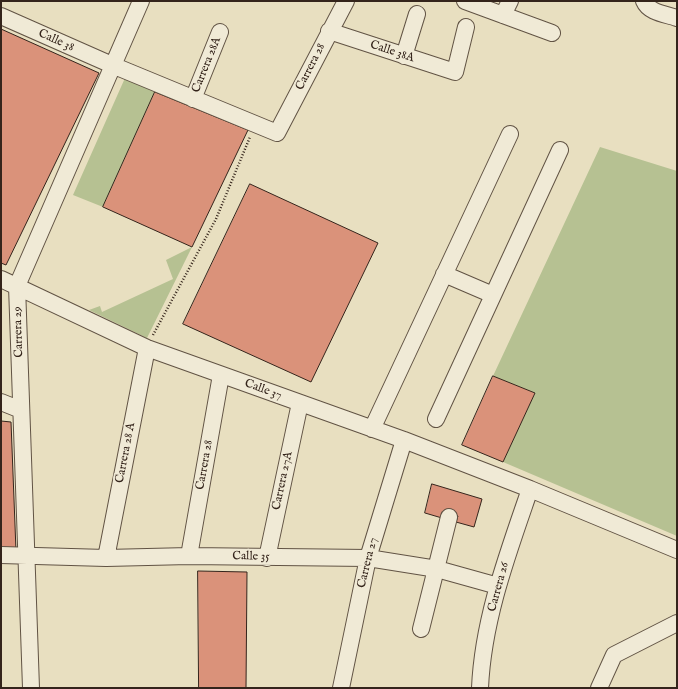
<!DOCTYPE html>
<style>
body{margin:0}
#map{position:relative;width:678px;height:689px;overflow:hidden;background:#e8dfc0;font-family:"IM FELL English",serif}
canvas{display:block}
.frame{position:absolute;inset:0;border:2px solid #34241b;pointer-events:none}
</style>
<div id="map">
<canvas width="678" height="689"></canvas>
<div class="frame"></div>
</div>
<script>
const c = document.querySelector('canvas').getContext('2d');
c.lineJoin = 'round';
function paint(path, color) { c.fillStyle = color; c.fill(path, 'evenodd'); }
function trace(path, color, width, dash) { c.strokeStyle = color; c.lineWidth = width; c.lineCap = dash ? 'butt' : 'round'; c.setLineDash(dash || []); c.stroke(path); }
function label(font, color, halo, rows, align = 'center') {
  c.font = font + ' "IM FELL English",serif'; c.lineWidth = 3.5; c.setLineDash([]); c.textBaseline = 'middle'; c.strokeStyle = halo; c.fillStyle = color; for (const [text, x, y, turn = 0] of rows) {
    c.save(); c.translate(x, y); c.rotate((+turn || 0) * Math.PI / 180); c.textAlign = isNaN(turn) ? turn : align; if (halo) c.strokeText(text, 0, 0); c.fillText(text, 0, 0); c.restore();
  }
}
paint(new Path2D(`
 M125,78l30,14 -52,115 -30,-12z
 M600,147l77,24v365l-174,-74 32,-69 -42,-17z
 M192,247l-45,91 -58,-28 11,-4 2,6 71,-33 -7,-19z`), '#b6c192');
const building = new Path2D(`
 M1,29l98,44 -93,192 -5,-2z
 M155,92l93,38 -56,117 -89,-40z
 M250,184l128,59 -67,139 -128,-58z
 M493,376l42,17 -32,69 -41,-17z
 M1,421l10,1 5,129 -15,-1z
 M432,484l50,15 -8,28 -18,-5 2,-6 -14,-5 -2,7 -17,-5z
 M198,571l49,1 -1,116h-47z`);
paint(building, '#da927a');
trace(building, '#34241b', 1);
const minor = new Path2D(`
 M465,1l87,32
 M644,1c5,12 22,13 33,17
 M503,15l7,-14
 M1,16l111,49 165,68 69,-132
 M329,31l126,41 11,-45
 M404,56l13,-42
 M193,99l27,-67
 M444,274l49,21
 M1,279l146,69 257,92 126,49 147,61
 M1,402l20,8
 M436,419l124,-269
 M372,429l138,-295
 M1,555l105,3 83,-2 179,2 69,11 61,17
 M189,556l32,-181
 M106,558l41,-210
 M267,558l33,-155
 M421,629l28,-112
 M31,688l-14,-402 124,-285
 M341,688l27,-130 36,-118
 M480,688c3,-69 28,-135 50,-199
 M599,688l15,-33 63,-32`);
trace(minor, '#615344', 18);
trace(new Path2D(`
 M153,335l63,-116 34,-82`), '#34241b', 2.5, [1, 2]);
trace(minor, '#f0ead6', 16);
label('12px', '#34241b', '#f0ead6', [
 ["Calle 38",56,41,24],
 ["Calle 38A",392,52,18],
 ["Carrera 28A",207,65,-68],
 ["Carrera 28",311,67,-63],
 ["Carrera 29",19,332,-92],
 ["Calle 37",263,390,20],
 ["Carrera 28 A",126,453,-79],
 ["Carrera 28",205,465,-80],
 ["Carrera 27A",283,481,-78],
 ["Calle 35",251,557,1],
 ["Carrera 27",368,563,-76],
 ["Carrera 26",499,587,-75]
]);
</script>
